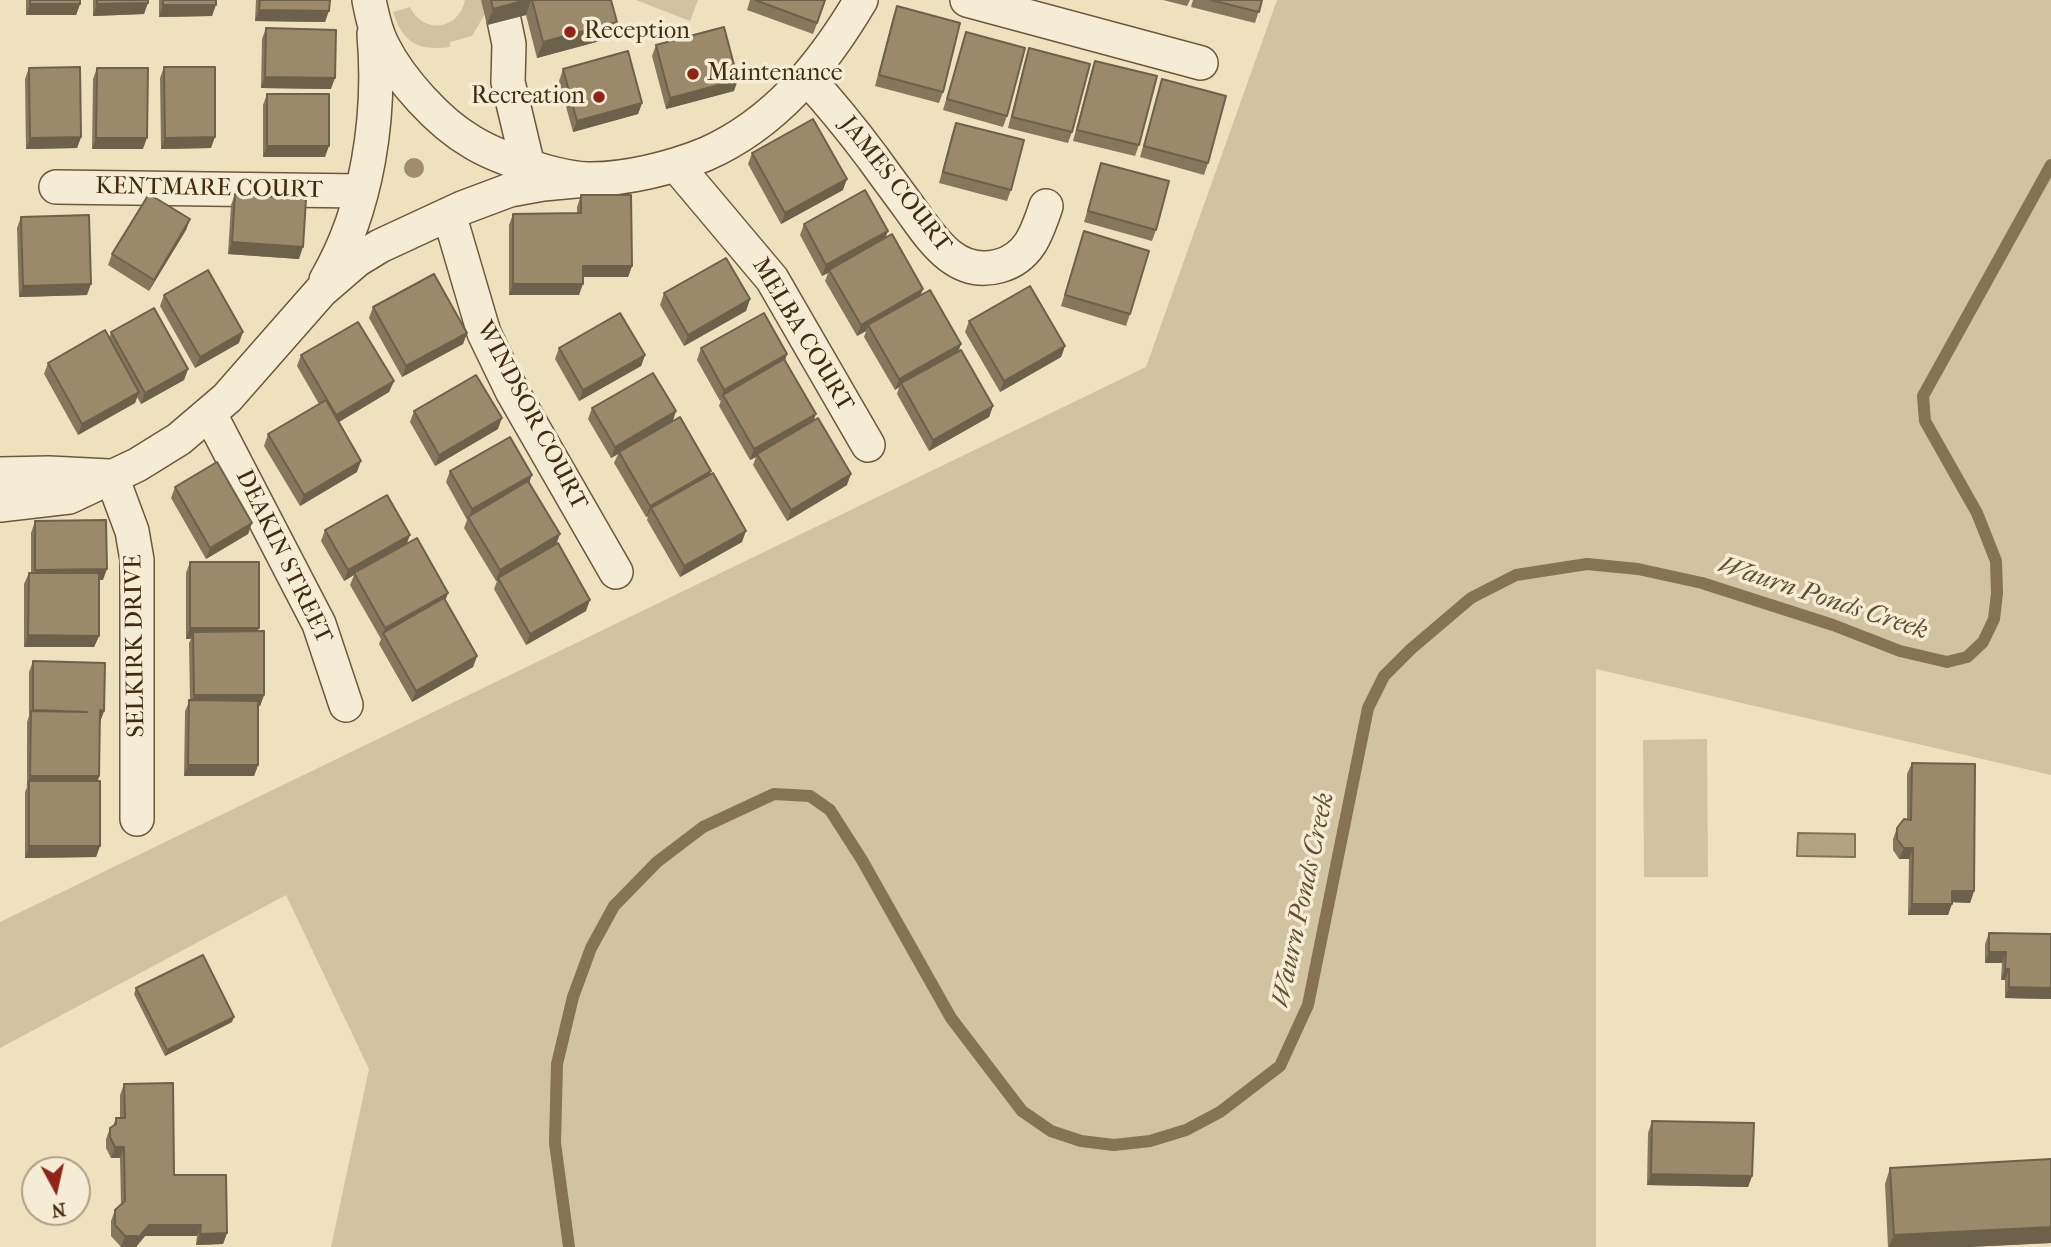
<!DOCTYPE html>
<style>
body{margin:0}
#map{position:relative;width:2051px;height:1247px;overflow:hidden;background:#eee1be;font-family:"IM FELL French Canon",serif}
canvas{display:block}
.north{position:absolute;left:21px;top:1156px;width:70px;height:70px;box-sizing:border-box;background:#f4ecd5;border:2px solid #ad9f85;border-radius:50%;rotate:172deg;font-size:19px;font-weight:700;line-height:28px;text-align:center;color:#422b0e}
.north::after{content:'';display:block;margin:auto;width:24px;height:32px;background:#8f2418;clip-path:polygon(50% 0,100% 100%,50% 72%,0 100%)}
</style>
<div id="map">
<canvas width="2051" height="1247"></canvas>
<div class="north">N</div>
</div>
<script>
const c = document.querySelector('canvas').getContext('2d');
c.lineJoin = 'round';
function paint(path, color) { c.fillStyle = color; c.fill(path, 'evenodd'); }
function trace(path, color, width, dash) { c.strokeStyle = color; c.lineWidth = width; c.lineCap = dash ? 'butt' : 'round'; c.setLineDash(dash || []); c.stroke(path); }
function label(font, color, halo, rows, align = 'center') {
  c.font = font + ' "IM FELL French Canon",serif'; c.lineWidth = 7; c.setLineDash([]); c.textBaseline = 'middle'; c.strokeStyle = halo; c.fillStyle = color; for (const [text, x, y, turn = 0] of rows) {
    c.save(); c.translate(x, y); c.rotate((+turn || 0) * Math.PI / 180); c.textAlign = isNaN(turn) ? turn : align; if (halo) c.strokeText(text, 0, 0); c.fillText(text, 0, 0); c.restore();
  }
}
paint(new Path2D(`
 M465,0h16l4,14 -13,22 -22,6v5c-32,4 -47,-4 -57,-35l17,-5c13,28 49,23 55,-7z
 M636,0h62l-8,21z
 M1277,0h774v775l-455,-106v578h-1265l38,-178 -83,-174 -286,153v-126l1146,-555z
 M1707,739l1,138h-64l-1,-137z`), '#d1c2a0');
const water = new Path2D(`
 M1798,833l57,1v23l-58,-1z`);
paint(water, '#b4a382');
trace(water, '#867354', 2);
trace(new Path2D(`
 M569,1247l-14,-104 2,-79 16,-67 18,-49 23,-42 43,-44 46,-35 71,-33 36,2 20,14 32,50 89,158 71,93 29,20 30,10 33,4 36,-4 36,-11 34,-18 60,-46 28,-61 60,-297 16,-32 27,-27 60,-51 45,-23 71,-11 51,5 64,14 131,42 67,26 47,11 20,-5 16,-15 11,-23 3,-26 -1,-32 -19,-48 -52,-92 -2,-25 128,-231`), '#867354', 12);
const street = new Path2D(`
 M369,0c3,15 6,31 14,46 17,34 56,77 89,96 16,10 35,17 53,23 20,7 41,13 62,14 37,1 85,-11 119,-25 70,-31 117,-90 155,-154
 M967,0l234,63
 M504,20l5,24 -1,38 20,84
 M808,79c23,25 44,51 65,79 12,17 25,34 38,52 21,29 45,68 88,56 30,-8 38,-33 47,-60
 M676,165l96,114 96,166
 M56,187l305,4
 M449,214l35,119 28,58 104,181
 M326,280c42,-72 55,-164 48,-246
 M210,414l109,210 27,81
 M0,474l49,-1 60,3
 M112,477l20,54 5,29v259
 M0,505l69,-8 68,-32 42,-26 48,-41 94,-107 36,-31 23,-14 82,-38 48,-18 33,-6 54,-5`);
trace(street, '#6d583a', 36);
trace(street, '#f4ecd5', 33);
c.fillStyle = '#9f8d6d';
for (const [x, y] of [
 [414,168]
]) { c.beginPath(); c.arc(x, y, 10, 0, 2 * Math.PI); c.fill(); }
paint(new Path2D(`
 M26,0h54v4l-4,11h-50z
 M93,0h55l-4,14 -51,2z
 M159,0h57l-4,16 -53,1z
 M256,0h74l-5,22 -70,-1z
 M481,0h130v38l-74,20 -11,-43 -39,10z
 M750,0h76l-13,34 -66,-24z
 M1163,0h27l-3,6z
 M1193,0h69l-7,23 -64,-16z
 M897,6l46,86 -4,11 -64,-17 18,-69z
 M266,28l65,61 -70,-1 1,-49z
 M966,32l41,84 -4,11 -60,-17z
 M656,45l78,46 -68,18 -14,-53z
 M1029,48l43,84 -4,11 -60,-15 17,-68z
 M1095,61l44,84 -4,11 -62,-15 18,-69z
 M164,67l47,81 -50,1 -1,-71z
 M29,68l52,69 -4,11 -51,1 -1,-70z
 M97,68l46,81h-51l1,-70z
 M563,69l79,34 -4,11 -65,18 -14,-51z
 M1162,79l46,84 -4,12 -64,-18z
 M267,94l58,63h-62v-52z
 M956,123l55,67 -4,11 -68,-18 13,-49z
 M752,153l91,37 -62,34 -33,-60z
 M1101,163l55,67 -4,11 -68,-19z
 M235,194l64,65 -71,-5 3,-49z
 M581,195l51,71 -4,11h-45l-4,18h-70v-70l4,-11 64,-1v-6z
 M21,217l66,78 -68,2 -2,-69z
 M190,219l-4,11 -37,61 -41,-26 4,-11z
 M804,224l81,13 36,58 40,49 -3,8 35,54 -4,11 -60,34 -32,-57 2,-7 -4,3 -31,-53 2,-6 -9,5 -32,-55 3,-8 -6,3 -22,-41z
 M1084,231l46,83 -4,12 -65,-20z
 M664,293l86,6 -4,12 -62,35 -24,-41z
 M164,295l75,48 -44,25 -35,-62z
 M373,307l94,26 -4,11 -61,33 -33,-59z
 M969,321l96,25 -4,11 -61,35 -35,-60z
 M111,332l77,37 -4,11 -43,24 -4,-7 -2,6 -57,32 -34,-61 4,-11 61,-24z
 M559,348l86,7 -4,11 -62,35 -24,-42z
 M701,348l86,6 -2,6 29,60 33,65 -60,36 -34,-56 3,-8 -6,3 -31,-54 2,-6 -1,1 -23,-41z
 M301,355l93,26 -5,11 -50,30 18,50 -57,34 -36,-60 4,-12 51,-30 -22,-38z
 M592,408l84,3 -3,10 38,50 -2,4 33,67 -62,35 -33,-57 1,-4 -2,1 -32,-54 4,-9 -7,4 -23,-39z
 M414,411l84,18 -63,37 -25,-44z
 M450,471l79,12 57,128 -60,34 -32,-56 3,-8h-1l-32,-53 3,-8 -21,-38z
 M175,487l77,36 -4,11 -42,25 -35,-61z
 M35,521l68,59h-4v56l-5,11h-70v-63l5,-11h2v-40z
 M325,530l82,14 41,49 -3,7 32,56 -4,11 -61,35 -33,-58 2,-5 -31,-54 4,-10 -10,6 -23,-40z
 M190,562l67,69 7,64 -4,11h-2v59l-4,11h-70l1,-65 5,-11 -1,-57 2,-4h-5v-66z
 M33,661l71,50 -4,11 -1,54 -1,5 2,65 -4,11 -71,1v-66l2,-5v-65l2,-6v-44z
 M1912,763l62,128 -4,12 -18,-1 -4,13h-40l1,-56h-10l-6,-9v-11l4,-11 10,-9v-45z
 M1989,933l62,1v65l-46,-1v-18h-4l1,-17h-17v-19z
 M136,988l96,34 -67,34 -31,-62z
 M124,1084l50,91 53,58 -4,11 -27,1 1,-9h-52l-9,11h-15l-10,-11v-15l4,-11 6,-5 -1,-47h-9l-5,-10v-9l4,-11 3,-2 3,-8h4v-23z
 M1652,1121l100,55 -4,11 -101,-2 1,-52z
 M2051,1159v84l-83,4h-80l-3,-63 5,-16z`), '#85775b');
paint(new Path2D(`
 M526,0h5l-5,15 -39,10 6,-16z
 M148,3l-4,11 -51,2 4,-12z
 M30,4h50l-4,11h-50z
 M163,5h53l-4,11 -53,1z
 M259,10l70,1 -4,11 -70,-1z
 M617,22l-6,16 -74,20 6,-16z
 M265,77l70,1 -4,11 -70,-1z
 M738,80l-4,11 -68,18 4,-11z
 M642,103l-4,11 -65,18 4,-11z
 M81,137l-4,11 -51,1 4,-11z
 M215,137l-4,11 -50,1 4,-11z
 M96,138h51l-4,11h-51z
 M267,146h62l-4,11h-62z
 M847,179l-4,11 -62,34 4,-11z
 M190,219l-4,11 -37,61 5,-11z
 M888,231l-4,11 -55,28 -1,3 -6,3 4,-11z
 M232,242l71,5 -4,12 -71,-5z
 M583,266h49l-4,11h-49z
 M91,284l-4,11 -68,2 4,-11z
 M513,284h70l-4,11h-70z
 M923,289l-4,11 -51,25 -2,6 -9,5 4,-11z
 M750,299l-4,12 -62,35 4,-11z
 M243,332l-4,11 -44,25 5,-11z
 M467,333l-4,11 -61,33 4,-11z
 M961,344l-4,11 -56,28 -2,4 -4,3 4,-11z
 M1065,346l-4,11 -61,35 4,-11z
 M787,354l-4,12 -60,29 -3,6 4,-11z
 M645,355l-4,11 -62,35 4,-11z
 M188,369l-4,11 -43,24 4,-11z
 M394,381l-5,11 -57,34 4,-11z
 M139,392l-4,11 -57,32 4,-11z
 M993,406l-4,11 -60,34 4,-11z
 M676,411l-4,11 -53,30 -1,2 -7,4 4,-11z
 M816,414l-4,11 -55,29 -1,3 -6,3 4,-11z
 M502,418l-4,11 -63,37 4,-11z
 M361,461l-4,11 -57,34 4,-11z
 M711,471l-4,11 -56,26 -3,8 -2,1 4,-11z
 M851,474l-4,11 -60,36 4,-11z
 M532,475l-4,11 -59,32 3,-9z
 M252,523l-4,11 -42,25 4,-11z
 M746,531l-4,11 -62,35 4,-11z
 M560,534l-4,11 -58,33 -2,3 4,-11z
 M410,535l-4,11 -52,27v2l-10,6 4,-11z
 M107,569l-4,11 -72,1 4,-11z
 M448,593l-4,11 -60,30 1,-6z
 M590,600l-4,11 -60,34 4,-11z
 M190,628h69l-5,11 -61,-7 -2,7h-5z
 M28,635l71,1 -5,11h-70z
 M477,656l-4,11 -61,35 4,-11z
 M194,695h70l-4,11 -70,1z
 M100,710l4,1 -4,11z
 M188,765h70l-4,11h-70z
 M30,776h69l-4,12 -66,-7 -3,6z
 M29,846h71l-4,11 -71,1z
 M1904,848h9l-4,11h-10z
 M1952,891h22l-4,12 -22,-1z
 M1912,904h40l-4,11h-40z
 M1989,952h17l-4,11h-17z
 M2005,969h4l-4,11h-4z
 M2009,987l42,1v11l-46,-1z
 M234,1017l-2,5 -67,34 2,-6z
 M115,1147h9l-4,11h-9z
 M1651,1174l101,2 -4,11 -101,-2z
 M149,1225h52l-4,11h-52l-9,11h-15l4,-11z
 M2051,1227v16l-83,4h-79l5,-12z
 M227,1233l-4,11 -27,1 4,-11z`), '#6c614a');
const building = new Path2D(`
 M30,0h50v4h-50z
 M97,0h51v3l-51,1z
 M163,0h53v5h-53z
 M260,0h70l-1,11 -70,-1z
 M491,0h35l-33,9z
 M532,0h79l6,22 -74,20z
 M755,0h70l-8,23z
 M1211,0h51l-3,12z
 M897,6l63,17 -17,69 -64,-17z
 M724,27l14,53 -68,18 -14,-53z
 M266,28l70,2 -1,48 -70,-1z
 M966,32l59,16 -18,68 -60,-17z
 M1029,48l61,16 -18,68 -60,-15z
 M628,51l14,52 -65,18 -14,-52z
 M1095,61l62,15 -18,69 -62,-15z
 M80,67l1,70 -51,1 -1,-70z
 M164,67h51v70l-50,1z
 M97,68h51l-1,70h-51z
 M1162,79l64,17 -18,67 -64,-17z
 M267,94h62v52h-62z
 M813,119l34,60 -62,34 -33,-60z
 M956,123l68,17 -13,50 -68,-18z
 M1101,163l68,18 -13,49 -68,-19z
 M865,190l23,41 -62,34 -22,-41z
 M149,194l41,25 -36,61 -42,-26z
 M235,194l71,5 -3,48 -71,-5z
 M581,195h50l1,71h-49v18h-70v-70l68,-1z
 M89,215l2,69 -68,2 -2,-69z
 M1084,231l65,20 -19,63 -65,-19z
 M892,234l31,55 -62,36 -32,-55z
 M726,258l24,41 -62,36 -24,-42z
 M208,270l35,62 -43,25 -36,-62z
 M434,274l33,59 -61,33 -33,-59z
 M1030,286l35,60 -61,35 -35,-60z
 M930,290l31,54 -62,35 -31,-54z
 M154,308l34,61 -43,24 -34,-61z
 M620,313l25,42 -62,35 -24,-42z
 M764,313l23,41 -63,36 -23,-42z
 M358,322l36,59 -58,34 -35,-60z
 M105,330l34,62 -57,32 -34,-61z
 M961,350l32,56 -60,34 -32,-57z
 M784,359l32,55 -62,35 -31,-54z
 M653,373l23,38 -61,36 -23,-39z
 M476,375l26,43 -63,37 -25,-44z
 M326,400l35,61 -57,34 -36,-61z
 M680,417l31,54 -61,35 -31,-54z
 M818,418l33,56 -60,36 -34,-56z
 M510,437l22,38 -60,34 -22,-38z
 M217,462l35,61 -42,25 -35,-61z
 M713,473l33,58 -62,35 -33,-58z
 M528,481l32,53 -60,36 -32,-53z
 M387,495l23,40 -62,35 -23,-40z
 M106,520l1,49 -72,1v-49z
 M417,538l31,55 -63,35 -31,-55z
 M558,543l32,57 -60,34 -32,-56z
 M190,562h69v66h-69z
 M29,573h70v63l-71,-1z
 M444,598l33,58 -61,35 -33,-58z
 M264,631v64h-70l-1,-63z
 M33,661l72,2 -1,48 -4,-1 -1,66h-69l1,-65 56,1 -54,-2z
 M189,700l69,1v64h-70z
 M1912,763l63,1 -1,127h-22v13h-40l1,-56h-9l-7,-9v-11l7,-9 7,1z
 M29,781h71v65h-71z
 M1989,933l62,1v54l-42,-1v-18h-4l1,-17h-17z
 M203,955l31,62 -67,33 -31,-62z
 M173,1083l1,92h52l1,58 -27,1 1,-9h-52l-9,11h-15l-10,-11v-15l10,-9 -1,-54h-9l-5,-10v-9l6,-4v-6h9l-1,-34z
 M1652,1121l102,2 -2,53 -101,-2z
 M2051,1159v68l-157,8 -4,-67z`);
paint(building, '#9b8a6a');
trace(building, '#6c614a', 2);
for (const [x, y, r, color] of [
 [570,32,7,"#8f2418"],
 [693,74,7,"#8f2418"],
 [599,97,7,"#8f2418"]
]) { const dot = new Path2D(); dot.arc(x, y, r, 0, 2 * Math.PI); c.fillStyle = color; c.fill(dot); trace(dot, '#f4ecd5', 2.5); }
label('24px', '#422b0e', '#f4ecd5', [
 ["Reception",584,32],
 ["Maintenance",707,74],
 ["Recreation",585,97,"right"]
], 'left');
label('24px', '#422b0e', '#f4ecd5', [
 ["JAMES COURT",895,185,52],
 ["KENTMARE COURT",209,189,1],
 ["MELBA COURT",802,335,59],
 ["WINDSOR COURT",531,416,62],
 ["DEAKIN STREET",283,557,64],
 ["SELKIRK DRIVE",136,646,-91]
]);
label('italic 26px', '#644f31', '#f4ecd5', [
 ["Waurn Ponds Creek",1823,599,18],
 ["Waurn Ponds Creek",1304,900,-78]
]);
</script>
